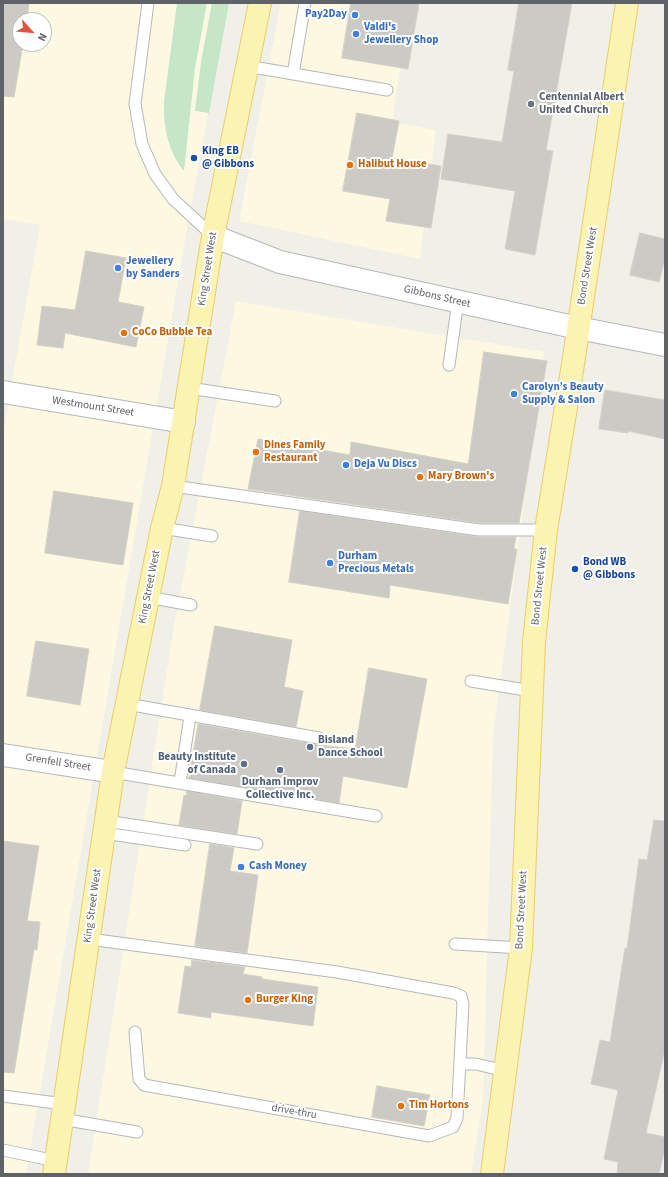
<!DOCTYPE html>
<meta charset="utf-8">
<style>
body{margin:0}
#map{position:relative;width:668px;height:1177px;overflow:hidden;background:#f0efe8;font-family:"Source Sans 3",sans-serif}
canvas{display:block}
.frame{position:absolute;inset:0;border:4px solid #5f6267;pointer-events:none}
.north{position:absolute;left:12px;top:12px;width:40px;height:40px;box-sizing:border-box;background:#fff;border:1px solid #bfc0c2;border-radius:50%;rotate:117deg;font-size:11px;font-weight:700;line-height:16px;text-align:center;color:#5f6267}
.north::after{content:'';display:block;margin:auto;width:14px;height:18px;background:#e1533d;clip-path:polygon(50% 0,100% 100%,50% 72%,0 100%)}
</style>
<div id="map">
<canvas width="668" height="1177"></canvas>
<div class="frame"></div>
<div class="north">N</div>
</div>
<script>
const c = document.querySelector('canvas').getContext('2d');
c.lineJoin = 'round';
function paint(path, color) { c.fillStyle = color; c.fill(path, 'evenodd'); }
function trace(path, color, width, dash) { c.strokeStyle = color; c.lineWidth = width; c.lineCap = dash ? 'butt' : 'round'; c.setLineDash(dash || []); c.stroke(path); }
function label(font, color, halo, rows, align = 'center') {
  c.font = font + ' "Source Sans 3",sans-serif'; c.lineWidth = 4; c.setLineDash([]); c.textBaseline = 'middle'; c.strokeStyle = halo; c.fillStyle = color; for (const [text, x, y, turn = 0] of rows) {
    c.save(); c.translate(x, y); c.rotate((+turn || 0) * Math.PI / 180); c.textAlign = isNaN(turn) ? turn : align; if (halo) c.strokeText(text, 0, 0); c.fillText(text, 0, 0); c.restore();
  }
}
paint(new Path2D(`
 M3,3h225l-44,243 -158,928h-23v-741l37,-208 -37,-6zM20,20h24v24h-24z
 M281,3h129l-18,119 44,8 -16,129 -181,-38z
 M236,301l308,51 -51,384 -10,364 -12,74h-383l85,-542z`), '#fcf8e1');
paint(new Path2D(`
 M177,3h30l-12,65 -11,103c-16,-20 -21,-45 -20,-69z
 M212,3h17l-20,110 -14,-2 6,-49z`), '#c6e6c8');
const building = new Path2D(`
 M3,3h26l-2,17h-7v24h3l-9,53 -11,-1z
 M351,3h68l-11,66 -66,-11z
 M519,3h53l-26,147 7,1 -18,104 -30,-6 10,-58 -74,-12 7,-45 54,8 12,-71 -6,-1z
 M357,113l42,8 -7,37 49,8 -10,62 -45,-7 4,-22 -47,-8z
 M640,233l25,6v19l-6,24 -29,-7z
 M86,251l40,7 -8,44 26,5 -8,40 -71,-14 -2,15 -26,-3 5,-39 33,4z
 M484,352l63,9 -28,162h-39l-232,-34 10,-50 92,16 1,-13 117,22z
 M605,390l60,10v39l-37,-8v2l-29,-4z
 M54,491l79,12 -10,62 -78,-12z
 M300,511l178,26h38l-2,12h3l-9,55 -118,-19 -1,13 -100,-16z
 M215,626l77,14 -8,47 19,4 -7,36 -96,-17z
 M36,641l53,8 -9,56 -53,-9z
 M369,668l58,11 -20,109 -64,-12 -4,27 -150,-25 9,-54 120,21 37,4z
 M187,791l55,10 -5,33 -58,-9 5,-30 2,1z
 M654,820l11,1v228l-19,84 19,4v10l-6,27h-42l1,-12 -14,-3 14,-69 -27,-6 9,-44 10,2 15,-94 2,1 12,-90 8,1z
 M3,841l36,5 -12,75 13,1 -3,28 -3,-1 -20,124 -11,-1z
 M210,844l24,4 -4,23 28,4 -11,78 -52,-7z
 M192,960l53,7 -2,7 19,3v2l56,8 -5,39 -102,-14v6l-33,-5 7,-47 6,1z
 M377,1086l53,9 -6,31 -52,-9z`);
paint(building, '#cccac4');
trace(building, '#d5d1c6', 1);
const lane = new Path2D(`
 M148,3l-13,101 7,40 13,30 18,25 40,37
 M247,66l140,24
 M293,74l12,-71
 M449,365l9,-64
 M189,388l86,13
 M173,486l306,44h67
 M162,528l50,8
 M148,597l43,8
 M471,681l61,10
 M127,704l192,34
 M113,772l263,44
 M180,782l10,-66
 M106,821l151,23
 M104,833l81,12
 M89,939l248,33 116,21 8,3 2,8 -6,114 -4,9 -24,9 -285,-51 -5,-6 -4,-47
 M455,944l66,4
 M460,1064h16l29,7
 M3,1096l61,8
 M62,1119l75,13
 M3,1150l53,11`);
const street = new Path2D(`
 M213,236l67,26 298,66 87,17
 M3,392l181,30
 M3,755l110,17`);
const primary = new Path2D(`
 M54,1174l59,-402 49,-244 11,-42 40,-250 47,-233
 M492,1174l29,-226 13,-306 12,-112 27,-166 54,-361`);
trace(lane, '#b5b7bb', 13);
trace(street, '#b5b7bb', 24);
trace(primary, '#ebcd67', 24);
trace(lane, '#fff', 11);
trace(street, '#fff', 22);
trace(primary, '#fbf3b2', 22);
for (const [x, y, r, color] of [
 [355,15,4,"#3f7fe0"],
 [356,34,4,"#3f7fe0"],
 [531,104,4,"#6b7280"],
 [194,158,4,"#1a4fb4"],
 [350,165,4,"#e8710a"],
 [118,268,4,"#3f7fe0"],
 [124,333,4,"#e8710a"],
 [514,394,4,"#3f7fe0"],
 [256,452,4,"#e8710a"],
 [346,465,4,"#3f7fe0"],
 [420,477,4,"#e8710a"],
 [330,563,4,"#3f7fe0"],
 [575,569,4,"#1a4fb4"],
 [310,747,4,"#5c6f8a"],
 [244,764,4,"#5c6f8a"],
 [280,770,4,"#5c6f8a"],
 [241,867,4,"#3f7fe0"],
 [248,1000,4,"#e8710a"],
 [401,1106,4,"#e8710a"]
]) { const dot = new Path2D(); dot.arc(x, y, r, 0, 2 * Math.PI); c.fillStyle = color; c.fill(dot); trace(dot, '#fff', 1.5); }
label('bold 11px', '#366cbe', '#fff', [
 ["Pay2Day",347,15,"right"],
 ["Valdi's",364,28],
 ["Jewellery Shop",364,41],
 ["Jewellery",126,262],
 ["by Sanders",126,275],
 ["Carolyn’s Beauty",522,388],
 ["Supply & Salon",522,401],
 ["Deja Vu Discs",354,465],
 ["Durham",338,557],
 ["Precious Metals",338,570],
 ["Cash Money",249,867]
], 'left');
label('bold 11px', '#5b616d', '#fff', [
 ["Centennial Albert",539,98],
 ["United Church",539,111]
], 'left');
label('bold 11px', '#164399', '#fff', [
 ["King EB",202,152],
 ["@ Gibbons",202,165],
 ["Bond WB",583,563],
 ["@ Gibbons",583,576]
], 'left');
label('bold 11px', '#c56008', '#fff', [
 ["Halibut House",358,165],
 ["CoCo Bubble Tea",132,333],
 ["Dines Family",264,446],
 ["Restaurant",264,459],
 ["Mary Brown's",428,477],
 ["Burger King",256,1000],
 ["Tim Hortons",409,1106]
], 'left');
label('11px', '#5f6267', '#fff', [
 ["Bond Street West",588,266,-81],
 ["King Street West",208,269,-81],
 ["Gibbons Street",437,297,13],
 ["Westmount Street",93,407,9],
 ["Bond Street West",540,586,-84],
 ["King Street West",150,587,-79],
 ["Grenfell Street",58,763,9],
 ["King Street West",93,906,-82],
 ["Bond Street West",522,910,-87],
 ["drive-thru",294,1112,10]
]);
label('bold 11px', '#4e5e75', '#fff', [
 ["Bisland",318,741],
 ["Dance School",318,754],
 ["Beauty Institute",236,758,"right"],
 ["of Canada",236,771,"right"],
 ["Durham Improv",280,783,"center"],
 ["Collective Inc.",280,796,"center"]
], 'left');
</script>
